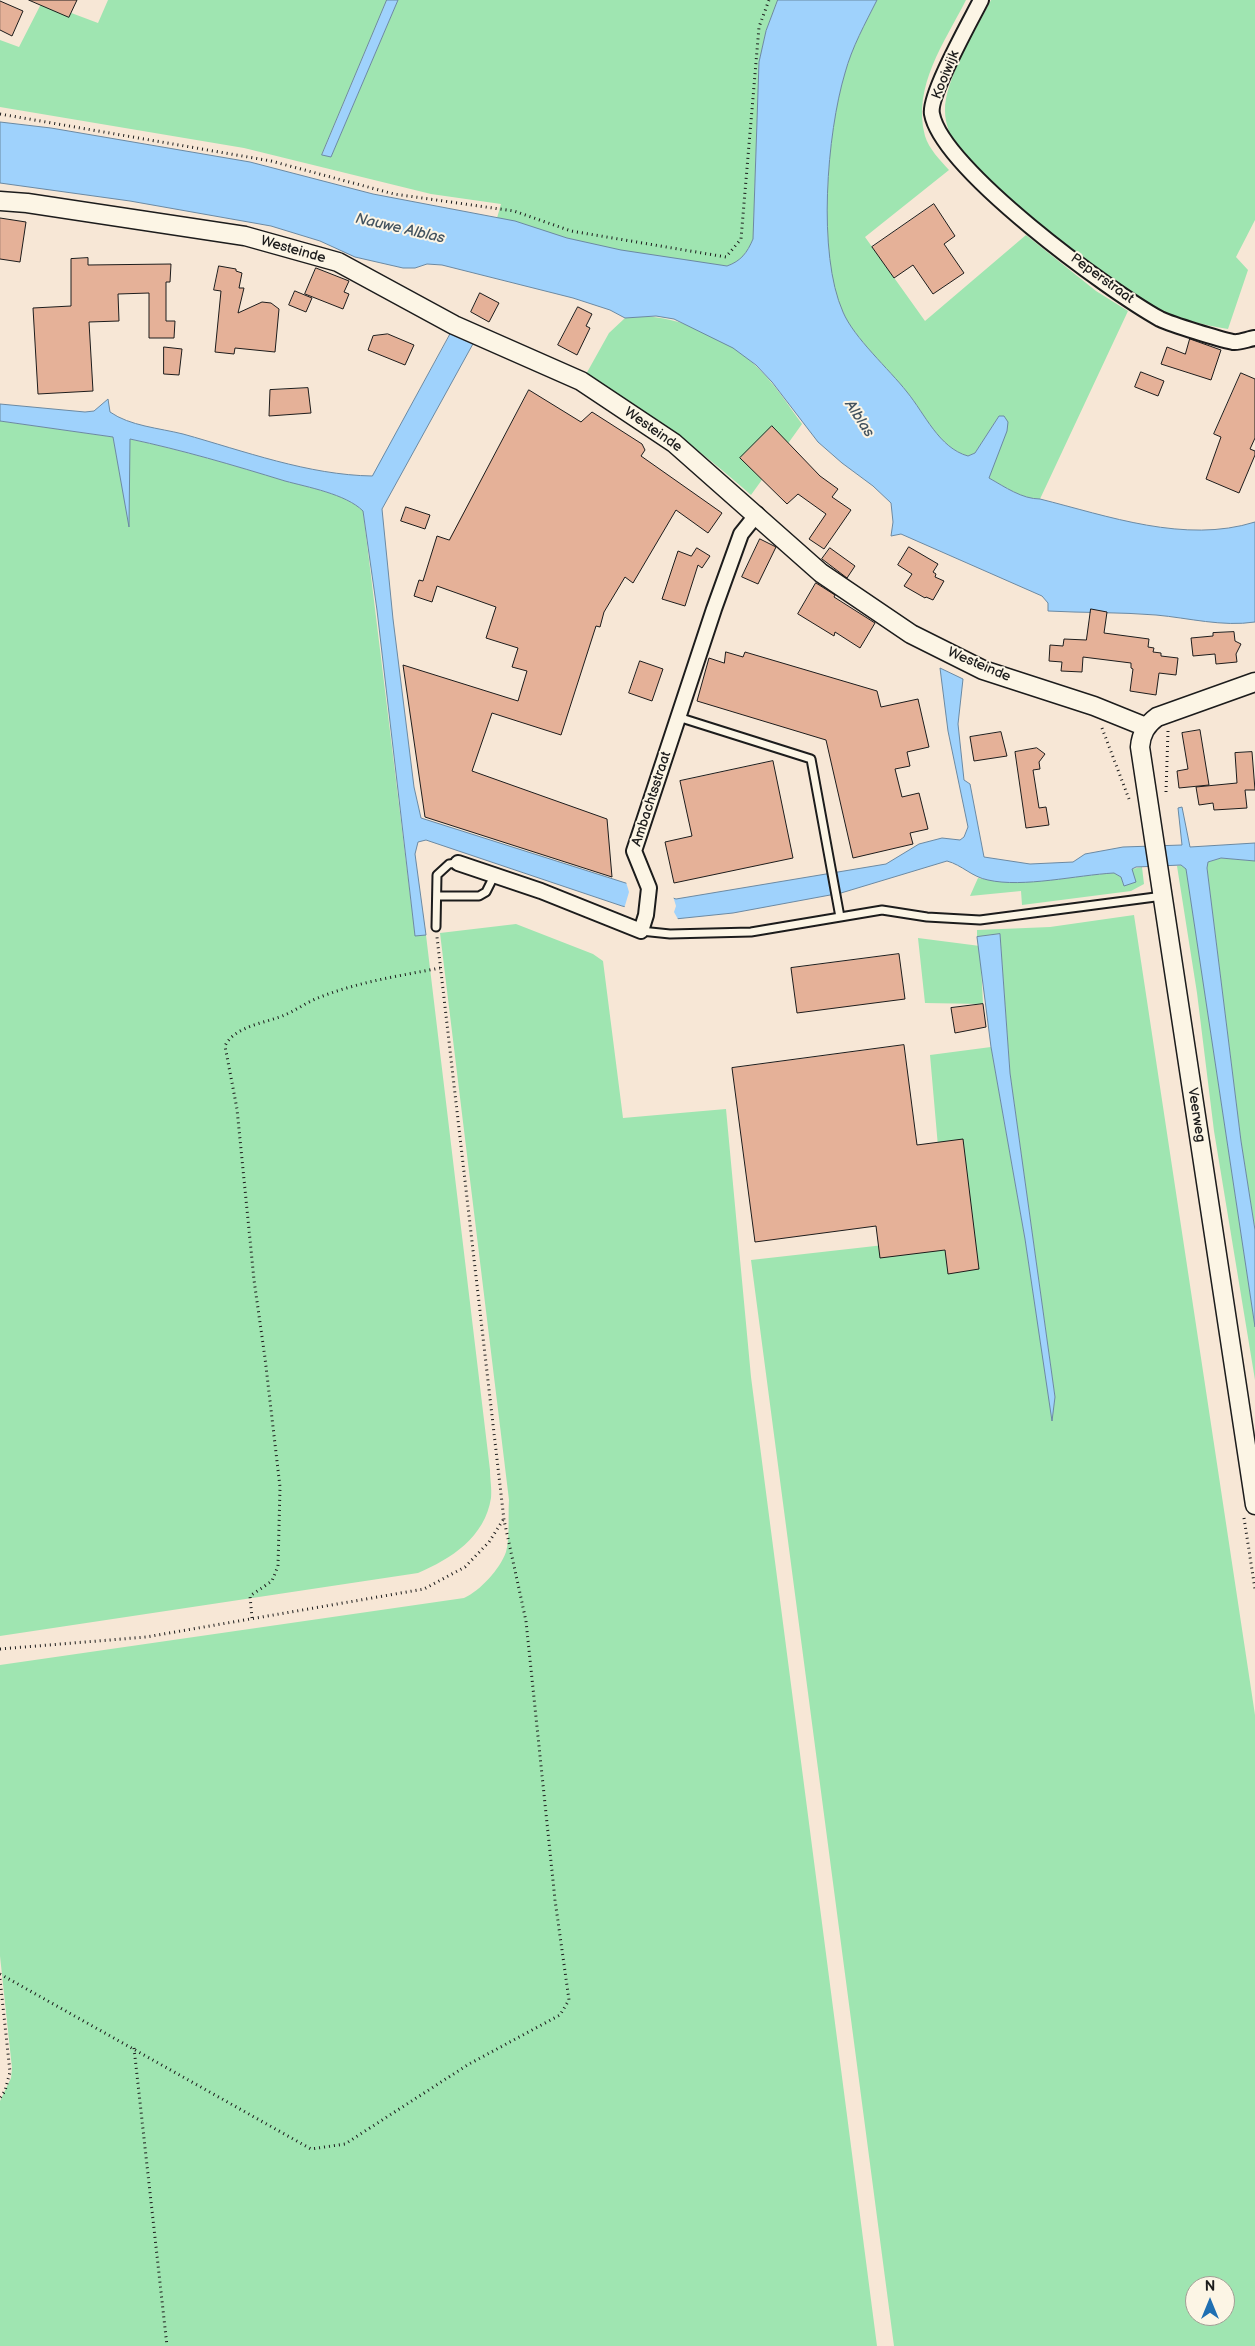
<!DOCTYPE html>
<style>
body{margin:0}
#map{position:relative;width:1255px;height:2346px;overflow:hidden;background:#f7e7d6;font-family:"Balsamiq Sans",sans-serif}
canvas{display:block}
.north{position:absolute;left:1185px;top:2276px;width:50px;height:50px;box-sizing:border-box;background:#fcf5e5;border:1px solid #a29e95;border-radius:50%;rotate:0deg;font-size:14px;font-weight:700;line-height:20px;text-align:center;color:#1c1c1c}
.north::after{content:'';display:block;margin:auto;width:18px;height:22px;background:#1f6fb2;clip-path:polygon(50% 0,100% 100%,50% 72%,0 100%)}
</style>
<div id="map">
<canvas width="1255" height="2346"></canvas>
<div class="north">N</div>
</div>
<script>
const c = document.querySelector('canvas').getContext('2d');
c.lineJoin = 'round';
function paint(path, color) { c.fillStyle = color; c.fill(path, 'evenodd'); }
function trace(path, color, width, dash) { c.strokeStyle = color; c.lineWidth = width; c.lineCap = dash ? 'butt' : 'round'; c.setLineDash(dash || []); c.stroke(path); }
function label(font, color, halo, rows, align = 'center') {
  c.font = font + ' "Balsamiq Sans",sans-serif'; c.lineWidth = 4; c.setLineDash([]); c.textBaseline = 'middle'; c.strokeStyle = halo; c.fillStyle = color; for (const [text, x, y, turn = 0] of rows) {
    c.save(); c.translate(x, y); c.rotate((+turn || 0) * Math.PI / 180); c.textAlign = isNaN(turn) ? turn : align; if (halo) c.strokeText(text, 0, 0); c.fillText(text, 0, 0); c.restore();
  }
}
paint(new Path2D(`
 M108,0h279l-65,154 9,3 67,-157h380l-12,31 -7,31 -6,177c-6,14 -12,22 -26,27 -53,-6 -108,-14 -160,-28 -23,-6 -46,-16 -70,-20l4,-14 -70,-10 -187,-46 -244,-41v-67l19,7 23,-45 56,21z
 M877,0h89c-21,42 -54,86 -41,136 4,13 15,24 24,34l-84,67 60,84 101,-86 70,56 32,20 -88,188c-18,0 -35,-12 -51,-21l10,-62 -24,37 -7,3c-29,-8 -43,-42 -61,-64 -18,-23 -53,-54 -64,-80 -26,-57 -16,-179 2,-239 7,-26 20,-49 32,-73z
 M991,0h264v220l-19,37 12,13 -20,59c-24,-4 -47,-9 -69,-19 -46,-20 -96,-66 -134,-99 -23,-19 -48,-38 -66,-62 -8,-10 -14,-25 -14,-38 -1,-31 32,-83 46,-111z
 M640,316c41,1 88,21 117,51 18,17 31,38 45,57l-51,71c-51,-45 -105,-87 -166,-119l24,-43 16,-15z
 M0,421l113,16 16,86v-84c53,11 104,26 156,42 22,6 61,13 78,30l52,424h11l64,535c0,9 2,19 1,28 -6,39 -40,61 -73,75l-418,63z
 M1221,858l34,3v369l-14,-89 -34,-273 1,-6z
 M1181,865l5,3 69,459v53l-41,-249 -17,-138 -20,-127z
 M1142,867l2,17 -13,7 -109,14 -1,-14 -51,5 8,-18c44,10 92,-2 136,-5l7,4 3,9 8,-17z
 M1134,915l121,800v631h-361l-143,-1086 195,-22 -16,-183 61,-8 34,192 27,179 3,-21 -45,-324 -10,-139 -23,3v-7l73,-3zM1195,2286h30v30h-30z
 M516,924l77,30 10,7 20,157 103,-9 25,268 126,969h-877v-245l11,-23 1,-10 -12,-112v-291l464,-67c16,-7 36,-29 42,-46 4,-12 2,-38 3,-52l-69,-567z
 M918,938l62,8 3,58 -58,-1z`), '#9fe5b1');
const water = new Path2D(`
 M387,0h11l-67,157 -9,-2z
 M778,0h99c-12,24 -25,47 -32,73 -18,60 -28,181 -2,239 11,26 46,57 64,80 18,22 32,56 61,64l7,-3 24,-37h5l4,6 -1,9 -18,47c16,9 33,21 51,21 68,17 145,45 215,23v100c-33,5 -66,-4 -99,-7 -36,-3 -72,-2 -108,-4v-8l-6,-7 -141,-62 -10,2 2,-14 -2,-19 -18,-17 -31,-23 -24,-21 -46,-60 -16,-17 -23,-17 -59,-29 -18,-3 -31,2 -15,-8 -37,-12 -131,-33 -15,-1 -12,4h-12l-48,-11 -35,-16 -49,-15 -141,-25 -130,-18v-61l51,6 199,34 123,32 142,27 52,17 54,12 106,16c14,-5 20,-13 26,-27l6,-177 7,-31z
 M452,331l22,11 -92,167 11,110 21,168 7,31 255,81 210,-35 33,-20 23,-6 18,2 4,-3 4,-10 -20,-96 -8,-63 23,11 -5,45 6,56 6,4 14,73 46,7 43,-2 12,-8 38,-7 59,-2 -4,-37 4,-1 8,40 65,-4v18l-34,-3 -13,4 -1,6 34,273 14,89v97l-69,-458 -5,-4 -45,2 -4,2 4,13 -12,4 -3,-9 -7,-4c-37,2 -91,15 -126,7 -16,-3 -26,-15 -41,-19l-106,32 -108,20 -58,6 -53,-13 -196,-66 -8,2 -3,12 11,81 -11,1 -38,-326 -14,-99c-17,-17 -56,-24 -78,-30 -52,-16 -103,-31 -155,-42l-1,88 -16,-90 -113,-16v-17l85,8 9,-1 14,-12 2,13c20,14 49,16 73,22 61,17 125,41 189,42z
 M1000,934l10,139 45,324 -3,24 -27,-182 -34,-192 -14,-110z`);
paint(water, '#9fd2fc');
trace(water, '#6b89a2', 1);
paint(new Path2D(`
 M626,882l47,14 3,10 -2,6 5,9 -55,-12 5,-17z`), '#f7e7d6');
const building = new Path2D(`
 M29,0h48l-8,17z
 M0,1l23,10 -11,25 -12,-6z
 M934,204l21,32 -11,8 20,29 -31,21 -20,-29 -19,13 -22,-31z
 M0,218l26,4 -6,40 -20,-3z
 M88,258v7l83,-1 -1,18h-4v39h9l-1,17h-25v-45l-31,1 1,27 -30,1 4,69 -55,3 -5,-86 38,-2v-47z
 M219,266l17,3v2l6,2 -3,15h5l-6,25 24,-11 9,1 8,6 -4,43 -40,-4 -1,6 -19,-2 6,-61 -7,-1z
 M316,268l33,13 -5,11 5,2 -6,15 -38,-15z
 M295,291l17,7 -6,14 -17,-7z
 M480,293l19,10 -10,19 -18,-10z
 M578,307l14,7 -6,12 4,2 -13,27 -19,-10z
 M388,334l26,11 -9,20 -37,-15 5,-14z
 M1190,339l31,11 -10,30 -50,-16 6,-17 18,7z
 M164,347l18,2 -3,26 -15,-1z
 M1141,372l23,9 -6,15 -23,-9z
 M1241,373l14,6v59l-5,11 5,2v4l-16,38 -33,-14 15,-42 -7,-3z
 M308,388l3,25 -42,3 1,-26z
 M529,390l52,32 11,-10 50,32 3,6 -4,6 81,57 -14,20 -32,-23 -43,73 -8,-6 -21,35 -4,15 -4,-1 -35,109 -69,-22 -20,58 135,48 5,58 -187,-60 -22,-152 115,36 9,-30 -15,-4 6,-19 -32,-10 10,-31 -59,-21 -5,16 -18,-6 5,-16 4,1 14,-45 12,4z
 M772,426l48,50 18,13 -6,8 19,13 -27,39 -15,-10 17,-25 -28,-20 -11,10 -47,-46z
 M406,507l24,8 -5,14 -24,-8z
 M760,539l16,8 -18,37 -16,-7z
 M909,547l29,17 -5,8 3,2 -1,3 9,4 -11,19 -7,-3 -1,1 -21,-12 8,-12 -14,-9z
 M697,548l13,8 -8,12 -4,-3 -13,41 -23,-7 16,-48 13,5z
 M830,548l25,18 -8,12 -25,-19z
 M816,583l19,12 -1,2 41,26 -15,25 -25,-16 -1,4 -36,-22z
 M1091,609l16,3 -3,21 45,6 -1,8 6,1 -1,4 8,1v3l17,2 -2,17 -17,-2 -3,22 -26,-4 3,-22 -2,-1v-5l-48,-6 -1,15 -21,-1 1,-9 -13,-1 1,-16 13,1 1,-7 22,1z
 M1234,632l1,9 6,3 -5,10 1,8 -21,2 -1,-10 -22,2 -2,-18 22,-2v-3z
 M726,652l17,5 2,-5 132,39 4,16 37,-8 11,48 -22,5 3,14 -15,3 7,28 17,-4 9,36 -18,4 3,11 -60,14 -27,-118 -129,-39 12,-43 15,5z
 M640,661l23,8 -11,32 -23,-8z
 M1200,730l9,55 -30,3 -2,-17 11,-2 -6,-36z
 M1001,732l6,24 -33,5 -4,-24z
 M1037,748l8,6 -6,8 1,7 -7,1 6,38 7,-1 3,18 -23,3 -11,-76z
 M1252,752l3,38h-10l2,18 -33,2 -1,-7 -14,2 -3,-18 41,-4 -2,-30z
 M773,761l20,97 -119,25 -9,-41 27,-6 -12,-55z
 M899,954l6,45 -108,14 -6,-45z
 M983,1004l3,23 -31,6 -4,-25z
 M904,1045l13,100 46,-6 16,130 -31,5 -3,-24 -65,8 -4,-32 -121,16 -23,-174z`);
paint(building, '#e5b198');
trace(building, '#1c1c1c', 1);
const service = new Path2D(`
 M678,717l133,42 29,158
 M437,896h42l7,-4 8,-16
 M436,927l1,-52 12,-11 9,-1
 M641,931l29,3 81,-2 131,-22 45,7 53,3 183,-24`);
const minor = new Path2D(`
 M981,0c-10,20 -53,96 -49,114 10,55 177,177 228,205 13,6 59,20 73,23 6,1 15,-3 22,-4
 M458,863l83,28 100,40 5,-16 3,-27 -15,-37 80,-242 27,-75 16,-20`);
const tertiary = new Path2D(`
 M0,201l27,2 218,33 93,26 116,63 127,56 93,62 147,130 90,61 72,36 111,36 52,21
 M1255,682l-98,35c-11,8 -16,17 -17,30l115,758`);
trace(service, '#1c1c1c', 11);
trace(minor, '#1c1c1c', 18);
trace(tertiary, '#1c1c1c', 21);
trace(new Path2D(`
 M0,114l271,47 123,33 120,17 57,20 155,26 15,-18 18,-212 10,-27
 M1102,728l27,71
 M1166,792l2,-61
 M1244,1518l11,71
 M252,1618l-2,-22 22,-15 6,-15 2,-79 -15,-129 -11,-78 -17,-171 -12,-63c10,-21 43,-23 62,-32 11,-5 20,-12 31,-16 39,-16 81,-22 122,-30
 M0,1649l146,-12 278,-48 41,-22 24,-25 14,-22
 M0,1974l311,175 34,-5 124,-80 91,-49 9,-15 -14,-100 -29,-279 -22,-101 -67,-583
 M0,1979l10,93 -5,19 -5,7
 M134,2048l33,298`), '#1c1c1c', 3, [1, 4]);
trace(service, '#fcf5e5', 7);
trace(minor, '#fcf5e5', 14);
trace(tertiary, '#fcf5e5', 18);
label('14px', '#1c1c1c', '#fcf5e5', [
 ["Kooiwijk",946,75,-68],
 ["Westeinde",293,250,16],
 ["Peperstraat",1102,279,36],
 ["Westeinde",653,430,35],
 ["Westeinde",979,665,23],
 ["Ambachtsstraat",652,799,-72],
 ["Veerweg",1196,1115,81]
]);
label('italic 15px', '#43535f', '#fcf5e5', [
 ["Nauwe Alblas",400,229,13],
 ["Alblas",859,419,57]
]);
</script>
